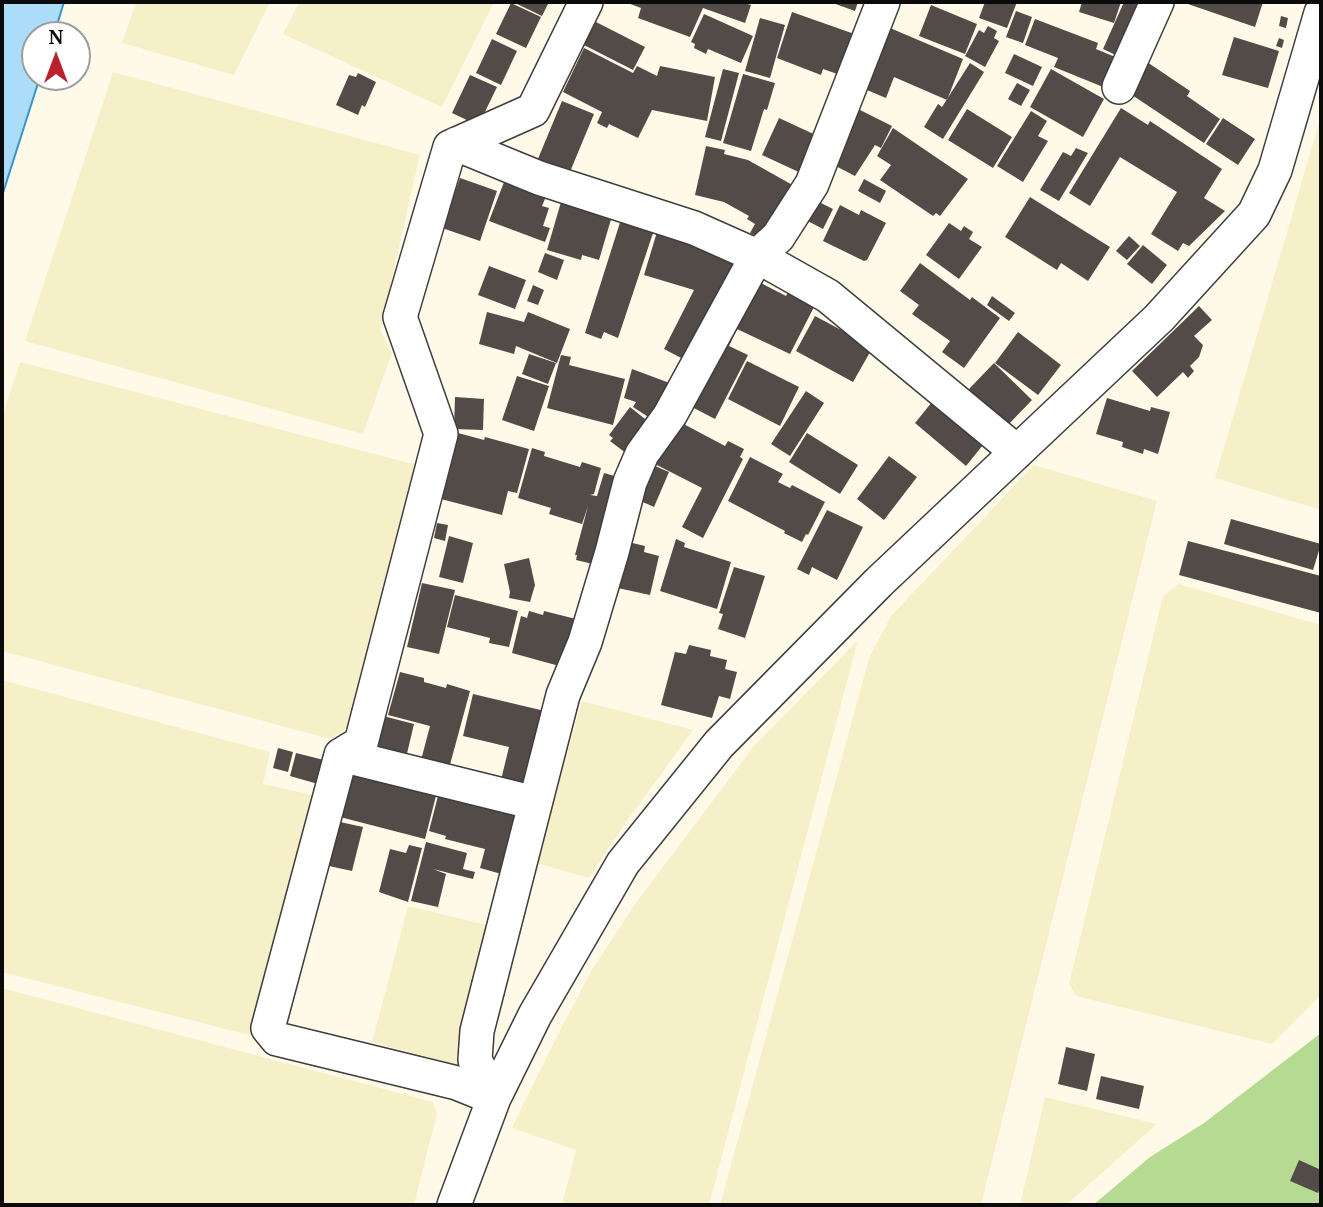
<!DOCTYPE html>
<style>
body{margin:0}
#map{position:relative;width:1323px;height:1207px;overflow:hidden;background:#fffae8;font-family:"Noto Serif",serif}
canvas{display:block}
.frame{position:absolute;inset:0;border:4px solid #0b0b0b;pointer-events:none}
.north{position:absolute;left:21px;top:21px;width:70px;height:70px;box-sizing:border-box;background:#fff;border:2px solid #9d9d9d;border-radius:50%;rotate:0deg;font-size:19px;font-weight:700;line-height:28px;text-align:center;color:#0b0b0b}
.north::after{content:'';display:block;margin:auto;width:24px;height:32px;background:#bd202c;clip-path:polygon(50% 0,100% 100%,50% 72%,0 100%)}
</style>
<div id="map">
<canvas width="1323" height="1207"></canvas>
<div class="frame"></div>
<div class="north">N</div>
</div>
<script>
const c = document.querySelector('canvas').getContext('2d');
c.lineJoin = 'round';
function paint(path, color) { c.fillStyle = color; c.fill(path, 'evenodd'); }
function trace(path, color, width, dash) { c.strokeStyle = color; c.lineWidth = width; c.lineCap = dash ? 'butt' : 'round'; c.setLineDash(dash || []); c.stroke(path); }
paint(new Path2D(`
 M136,2h134l-36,73 -112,-32z
 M299,2h195l-52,105 -159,-73z
 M113,72l307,83 -40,175 12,23 -29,81 -338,-93z
 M1321,116v394l-106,-32z
 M20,362l397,103 -68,261 -19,13 -328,-88v-234z
 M1034,465l123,36 -176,704h-261l149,-547 22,-42z
 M1178,584l143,41v370l-49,49 -196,-48 -7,-12 94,-388z
 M858,640l-149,565h-147l14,-55 -64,-22 36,-74 43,-83 47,-71 116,-154z
 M2,680l268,72 -7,32 59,13 -69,239 -251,-64z
 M582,701l111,29 -66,91 -38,57 -53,-15z
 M408,906l79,19 -29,140 -86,-23z
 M2,988l431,114 4,12 -23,91h-412z
 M1045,1097l112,27 -91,81h-46z`), '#f5f0c8');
paint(new Path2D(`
 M1321,1033v172h-228l57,-48 54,-34z`), '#b4db91');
const water = new Path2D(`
 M2,2h62l-10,33h-19v42h5l-38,119z`);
paint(water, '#acddf8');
trace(water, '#3196d0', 2);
paint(new Path2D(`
 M513,2h36l-7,14z
 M625,2h116l10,3 -6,18 -42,-15 -13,29 -52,-19 3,-10z
 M830,2h28l-3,9z
 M985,2h32l-10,26 -28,-10z
 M1082,2h39l-7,21 -35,-11z
 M1124,2h8l12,5 -22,51 -19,-9z
 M1182,2h81l-8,25z
 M511,3l30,14 -15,31 -30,-14z
 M931,5l46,19 -12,30 -46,-18z
 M1016,11l16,6 -9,26 -17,-6z
 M792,12l68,24 -14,41 -23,-8 -2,6 -44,-17z
 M704,14l49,22 -12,27 -33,-14 -2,5 -12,-6 1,-4 -4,-2z
 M1281,16l7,2 -2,10 -7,-2z
 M760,18l25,7 -15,53 -25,-7z
 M1035,19l63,24 -2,6 24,10 -12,30 -54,-22 4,-9 -33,-13z
 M596,22l49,25 -12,23 -49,-25z
 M988,26l9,5 -3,7 5,3 -14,26 -20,-11 14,-26 5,3z
 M890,28l73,31 -16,41 -53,-23 -8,21 -24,-10z
 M1234,37l45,14 -11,37 -46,-13z
 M1279,38l5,2 -2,8 -6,-2z
 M492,39l25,12 -16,34 -25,-12z
 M584,48l49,25 4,-7 20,10 3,-10 55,11 -8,44 -55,-11 -14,28 -29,-14 -2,4 -10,-5 5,-11 -39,-20z
 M1014,54l28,13 -9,19 -28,-13z
 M1147,62l43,29 -3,5 33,23 -16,24 -78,-52z
 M970,63l14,9 -41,67 -19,-12 14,-23 4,3z
 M723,69l16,4 -18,68 -16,-4z
 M1051,69l53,30 -21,38 -53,-30z
 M358,73l18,9 -11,25 -3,-2 -4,10 -22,-10 13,-30 7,2z
 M743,74l32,9 -8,27 -3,-1 -13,42 -28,-8z
 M470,75l27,12 -15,31 -5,-2 -4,7 -21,-10z
 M1017,83l13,7 -9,16 -13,-7z
 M562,101l32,13 -27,65 -32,-13z
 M1121,108l27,17 2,-4 72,48 -18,29 21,13 -36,35 -6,-3 -5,8 -27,-17 26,-42 -57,-35 -30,49 -21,-13z
 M858,109l34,17 -11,22 -6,-3 -20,31 -27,-14z
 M967,109l45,28 -19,31 -45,-28z
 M1031,111l16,10 -9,15 10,5 -25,41 -26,-16z
 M779,118l41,19 -17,37 -41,-19z
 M1223,118l32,21 -17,26 -32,-21z
 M893,128l75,51 -28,37 -4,-3 -3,3 -53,-36 11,-15 -14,-9z
 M706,146l19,4 -1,4 24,6 48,27 -34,52 -12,-6 5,-9 -8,-5 2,-3 -25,-14 -29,-7z
 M1076,148l12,5 -29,48 -19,-11 23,-38 8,4z
 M506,177l41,17 -5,12 7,2 -6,18 7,2 -5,14 -56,-21z
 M460,178l37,13 -17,50 -38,-13z
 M864,179l22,12 -6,12 -22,-12z
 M1030,197l80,50 -22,34 -27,-18 -4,7 -52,-33z
 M815,200l18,9 -10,20 -19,-10z
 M561,202l51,14 -13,44 -17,-5 -1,5 -34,-10z
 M840,205l19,10 2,-5 25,13 -19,37 -3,1 -41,-20z
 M623,213l33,11 -38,114 -14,-6 -3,7 -16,-6z
 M949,223l12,8 3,-5 9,6 -4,7 13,8 -23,32 -33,-24z
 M657,232l84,24 -56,104 -21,-11 30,-59 -50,-15z
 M1129,236l11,10 -13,14 -11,-9z
 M1143,245l24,20 -15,19 -25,-20z
 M545,253l19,7 -7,20 -19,-8z
 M920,263l50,37 2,-3 28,21 -36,50 -22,-16 8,-11 -38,-27 7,-9 -19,-14z
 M489,266l37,14 -11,29 -37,-14z
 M757,281l29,15 2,-4 27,13 -25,49 -53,-25 -8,17 19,9 -33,64 -27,-14z
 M533,285l11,5 -6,15 -11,-4z
 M992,296l23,17 -6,8 -22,-16z
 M1199,306l13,14 -18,16 9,9 -4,12 -9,9 4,5 -6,7 -5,-6 -26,25 -25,-26z
 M487,312l37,10 4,-10 42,17 -13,34 -41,-17 -2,8 -35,-10z
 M815,316l58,31 -20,35 -57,-31z
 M1018,332l43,33 -23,30 -43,-32z
 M529,354l27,9 -8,21 -26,-10z
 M561,355l10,2 -2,8 56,14 -12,46 -66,-17z
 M747,361l52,26 -19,39 -52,-27z
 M994,363l38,37 -25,26 -38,-37z
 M632,369l43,16 -22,35 -20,-13 3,-5 -12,-4z
 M517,376l32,10 -15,45 -32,-11z
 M806,391l18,12 -34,53 -19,-12z
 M455,397l29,2 -1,31 -29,-1z
 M936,397l51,43 -21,26 -51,-43z
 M1107,398l43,13 1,-4 19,5 -12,42 -14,-5 -1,5 -21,-7 1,-5 -27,-8z
 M630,407l20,16 -23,31 -17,-13 3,-3 -4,-3z
 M678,421l47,25 3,-5 16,8 -4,8 3,2 -40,79 -21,-11 20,-39 -51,-26z
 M458,433l26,7 1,-3 44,12 -12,44 -9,-2 -6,24 -61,-16z
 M807,433l51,32 -18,29 -51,-32z
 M532,448l13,4 -1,4 36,11 2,-5 19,6 -7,26 -4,1 7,1 7,-23 17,5 -24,87 -21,-5 1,-5h-2l13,-49 -6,18 -33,-10 2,-6 -33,-10z
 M889,456l28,21 -33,43 -27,-21z
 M750,457l33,17 -5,8 12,6 2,-3 33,17 -17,33 -2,-1 -4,8 -18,-9 1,-2 -57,-30z
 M648,463l21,9 -15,35 -20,-9z
 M827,510l36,17 -26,53 -25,-13 -3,8 -12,-6z
 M1231,519l90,25 -8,26 -89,-26z
 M437,523l11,2 -3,16 -11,-3z
 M449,536l24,7 -10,40 -24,-6z
 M676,539l9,4 -1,4 47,15 -14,47 -57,-18z
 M1188,541l133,35v37l-142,-38z
 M628,542l17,4 -1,6 15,4 -9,39 -37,-8z
 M529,558l6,27 -5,17 -21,-4 1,-6 -6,-28z
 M734,567l31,9 -20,62 -27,-9 5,-15 -4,-1z
 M422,583l33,7 -16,64 -32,-7z
 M455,595l63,16 -9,36 -20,-4 1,-5 -43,-11z
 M529,611l14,4 1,-4 32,8 -13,48 -51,-14 9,-37 6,2z
 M689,645l22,5 -1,6 17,4 -2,9 12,3 -7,27 -11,-3 -7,22 -51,-13 14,-53 11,2z
 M400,672l24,6v4l22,6 1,-4 23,7 -22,81 -28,-8 10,-38 -42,-11z
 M473,694l76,18 -20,79 -29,-7 9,-37 -46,-11z
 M383,716l31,8 -9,38 -32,-8z
 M278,748l15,4 -5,20 -15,-4z
 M296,753l28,7 -6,24 -28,-8z
 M352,771l85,21 -12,47 -85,-22z
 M439,792l82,21 -16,62 -25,-7 5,-19 -40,-10 1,-3 -17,-5z
 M340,822l23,5 -11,44 -23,-5z
 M426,842l41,11 -4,16 12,3 -2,7 -40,-10 13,5 -8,33 -27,-6z
 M409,845l13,3 -14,54 -29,-10 11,-43 16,4z
 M1066,1047l29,7 -8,37 -29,-7z
 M1101,1076l43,10 -5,23 -43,-10z
 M1299,1160l22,10v15l-3,8 -28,-12z`), '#534b47');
const minor = new Path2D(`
 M1119,87l38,-85
 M456,144l83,34 155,50 63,28 71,40 189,156
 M341,755l194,48
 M494,1098l-37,-15 -180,-44 -9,-11 73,-273 20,-12 80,-309 -41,-117 50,-170 83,-37 53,-108
 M494,1098l-19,-38 2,-29 86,-336 22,-53 27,-90 18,-70 12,-28 28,-39 87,-159 21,-19 34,-53 71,-182
 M454,1205l40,-107 41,-83 88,-152 96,-119 160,-162 280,-264 95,-104 21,-44 46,-157`);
trace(minor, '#3e3e3e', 36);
trace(minor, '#fff', 33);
</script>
